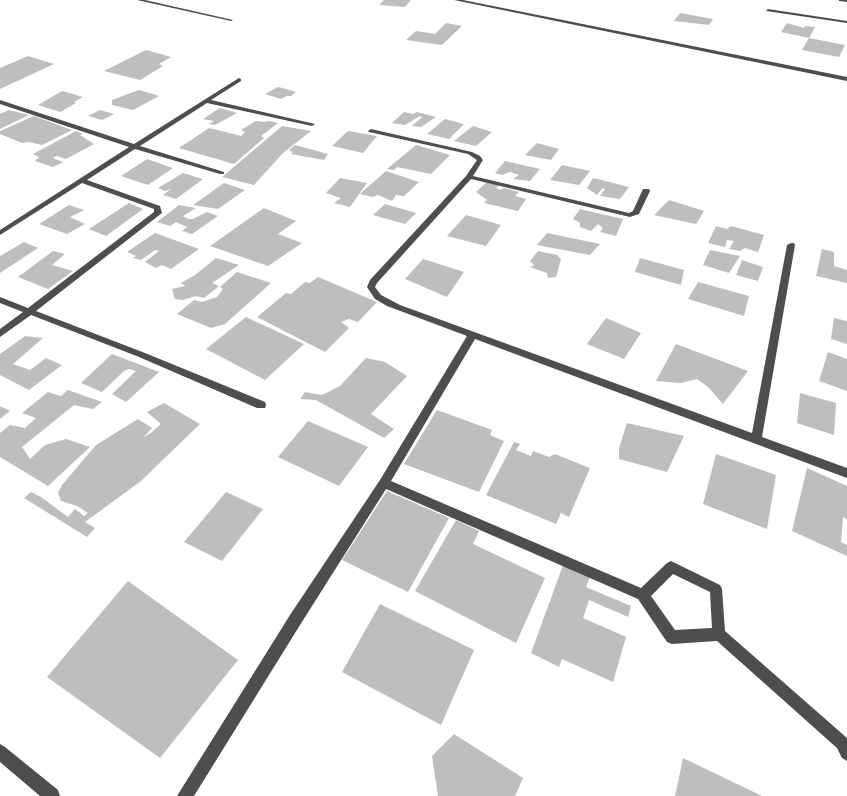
<!DOCTYPE html>
<style>
body{margin:0}
canvas{display:block;background:#fff}
</style>
<canvas width="847" height="796"></canvas>
<script>
const c = document.querySelector('canvas').getContext('2d');
c.lineJoin = 'round';
function paint(path, color) { c.fillStyle = color; c.fill(path, 'evenodd'); }
paint(new Path2D(`
 M384,0h27l-6,7 -26,-2z
 M680,13l33,6 -4,6 -35,-4z
 M446,23l16,3 -20,19 -36,-5 10,-9 19,3z
 M787,23l17,5 1,-2 10,1 -6,11 -28,-6z
 M809,38l36,7 -6,12 -37,-7z
 M146,50l25,7 -12,7 4,2 -23,14 -36,-9z
 M28,56l26,8 -54,25v-21z
 M278,87l9,2 9,3 -5,4h-4l-6,3 -16,-5z
 M139,90l20,6 -26,14 -21,-5v-5z
 M62,91l21,6 -9,5 2,1 -16,9 -22,-7z
 M220,108l17,5 -22,12 -6,-1 5,-3 -11,-2z
 M9,110l20,5 -29,14v-15z
 M100,110l14,4 -12,6 -14,-4z
 M404,112l9,2 4,-2 19,5 -15,10 -9,-1 10,-9 -2,-1 -15,9 -13,-2z
 M34,116l38,14 -30,15 -14,-3 -6,1 -22,-9v-3z
 M445,119l19,5 -15,15 -22,-5z
 M256,121l9,1 4,-1 9,2 -17,13 3,2 -30,26 -55,-16 30,-20 32,8 4,-4 -4,-2z
 M282,126l29,5 -28,22 -29,32 -32,-8z
 M473,126l19,6 -16,14 -22,-5z
 M76,131l7,3 -3,1 14,9 -28,15 -9,-3 -4,2 10,4 -10,5 -18,-6 4,-4 -6,-3z
 M348,131l29,5 -14,17 -31,-7z
 M537,143l22,6 -8,11 -26,-5z
 M295,145l33,9 -4,6 -33,-6 2,-2 -4,-2z
 M416,145l34,10 -19,19 -34,-7 -3,3 -7,-1z
 M147,159l26,9 -25,17 -27,-9z
 M505,161l35,8 -10,12 -17,-2 6,-4 -9,-3 -8,3 -7,-2z
 M562,165l28,6 -11,14 -29,-5z
 M386,171l33,11 -15,14 -8,-1 -4,6 -14,-6 -5,2 -13,-3z
 M183,173l20,6 -27,20 -13,-4 8,-6 -6,2 -7,-3z
 M340,178l27,5 -17,24 -16,-4 7,-5 -15,-5z
 M593,178l36,9 -9,12 -20,-3 5,-7 -2,-1 -6,7 -10,-7z
 M487,182l12,4 -3,2 4,2 4,-2 15,4 -4,4 11,3 -8,12 -34,-8 3,-3 -11,-8z
 M224,183l21,7 -27,19 -25,-4z
 M669,200l35,11 -8,13 -42,-9z
 M129,203l14,6 -37,27 -17,-7z
 M385,204l31,9 -11,11 -32,-9z
 M69,205l15,5 -14,7 15,7 -18,10 -28,-10z
 M179,205l17,3 -13,8 5,3h5l14,-7 11,4 -26,18 -10,-3 5,-4 -11,-5 -6,4 -13,-4z
 M264,208l32,13 -18,13 24,9 -34,23 -58,-20z
 M580,209l43,10 -7,17 -16,-4 3,-4 -5,-4 -7,7 -11,-4v-4l-7,-4z
 M466,215l35,10 -15,21 -39,-10z
 M716,226l11,3 4,-3 33,9 -6,17 -13,-4 -5,3 -11,-2 5,-8 -7,-1 -2,7 -17,-4z
 M155,233l44,16 -28,20 -9,-4 -6,3 -11,-6 14,-11 -4,-1 -14,10 -8,-2 3,-2 -9,-4z
 M547,233l53,11 -10,11 -53,-10z
 M24,242l14,6 -38,25v-17z
 M822,249l12,3v14l13,4v13l-31,-7z
 M710,250l30,6 -11,17 -26,-8z
 M53,251l12,3 -13,11 21,6 -25,18 -30,-12z
 M538,251l19,4 4,4 -5,18 -8,1 -1,-5 -17,-6 4,-2 -4,-4z
 M216,258l23,7 -27,18 7,3 -15,12 -8,-2 -13,4 -8,-1 -3,-10 13,-3 -4,-3 14,-8z
 M640,258l44,12 -3,15 -46,-13z
 M423,259l41,13 -17,25 -42,-18z
 M742,260l21,7 -5,14 -22,-6z
 M237,272l34,11 -46,41 -14,4 -34,-14 17,-14 8,2 15,-5 6,-8 -3,-2z
 M318,277l59,25 -19,20 -9,-3 -8,3 8,6 -24,24 -68,-35 29,-24 5,1 14,-12 5,1z
 M698,282l51,14 -5,20 -56,-17z
 M246,317l58,27 -39,36 -59,-31z
 M606,318l35,15 -17,26 -37,-15z
 M834,318l13,3v23l-16,-5z
 M25,336l18,2 -30,26 17,6 16,-12 16,7 -33,25 -29,-15v-21z
 M676,344l72,27 -25,33 -15,-17 -11,-8 -16,4 -25,-2z
 M828,352l19,7v32l-28,-10z
 M112,354l47,18 -33,30 -14,-8 24,-23 -7,-2 -5,2 -22,21 -21,-9z
 M366,358l19,4 22,14 -36,38 23,15 -10,9 -68,-38 -16,-1 5,-7 17,3 18,-9z
 M68,390l34,12 -9,7 -19,-4 -52,42 8,12 15,-14 21,-6 24,8 -42,39 -48,-29v-24l10,-8 15,3 11,-10 -14,-5 26,-21 13,4z
 M800,393l36,10 -2,32 -37,-12z
 M164,403l36,21 -59,57 -56,41 10,6 -8,9 -63,-39 7,-6 10,5 27,20 7,-8 9,7 4,-3 -11,-7 -16,-5 -3,-8 4,-8 34,-40 42,-26 14,9 -9,10 9,-6 9,-8 -14,-12z
 M0,406l10,5 -10,8z
 M437,410l55,20 -2,5 14,6 -25,51 -75,-28z
 M308,421l60,26 -29,39 -61,-29z
 M627,423l57,13 -17,36 -48,-13v-11z
 M514,442l6,2 -4,6 15,6 2,-5 16,6 6,-3 35,14 -21,49 -8,-4 -5,11 -70,-29z
 M716,454l60,21 -9,54 -64,-25z
 M807,468l40,18v33l-4,-2 -2,25 6,3v11l-55,-25z
 M387,491l62,27 -41,74 -66,-32z
 M226,492l37,17 -41,52 -38,-19z
 M456,520l23,11 -6,13 72,34 -29,65 -101,-52z
 M563,565l27,11 -4,11 45,19 -3,11 -39,-17 -6,18 43,19 -13,45 -51,-23 -3,8 -28,-14z
 M128,581l110,79 -78,98 -113,-81z
 M380,604l94,46 -33,75 -99,-53z
 M454,734l69,44 -8,18h-77l-6,-40z
 M683,758l79,38h-87z`), '#bebebe');
paint(new Path2D(`
 M137,0h8l88,20 -2,1z
 M454,0h9l384,77v4z
 M839,0h8v2l-8,-1z
 M768,9l79,12v2l-81,-12z
 M239,78l2,1v2l-30,19 104,24 -3,2 -105,-23 -67,43 84,26v2h-4l-85,-25 -48,31 73,26 2,7 -126,98 109,42 120,49 1,3 -1,3h-8l-118,-51 -108,-42 -31,22v-8l23,-17 -23,-9v-6l28,11 126,-96v-3l-72,-26 -82,52v-5l129,-83 -129,-43v-4l134,44z
 M371,129l101,23 8,4 3,4 -10,16 156,37 4,-2 10,-22h6l1,2 -11,23 -9,3 -159,-38 -94,104 -2,4 6,8 19,10 352,128 35,-188 4,-2h3l1,2 -33,192 85,31v10l-372,-139 -84,142 250,107 26,-25 4,-2 49,24 2,4 3,42 122,107v23l-5,-3 -5,-10 -120,-107 -45,3 -5,-2 -29,-43 -252,-110 -86,136 -106,171h-17l113,-181 90,-135 87,-144 -80,-30 -12,-7 -8,-12 3,-7 96,-104 11,-16 -9,-6 -99,-22 -1,-1zM673,574l37,18 2,36 -37,2 -24,-34z
 M0,744l5,3 53,43 2,6h-20l-40,-34z`), '#4e4e4e');
</script>
